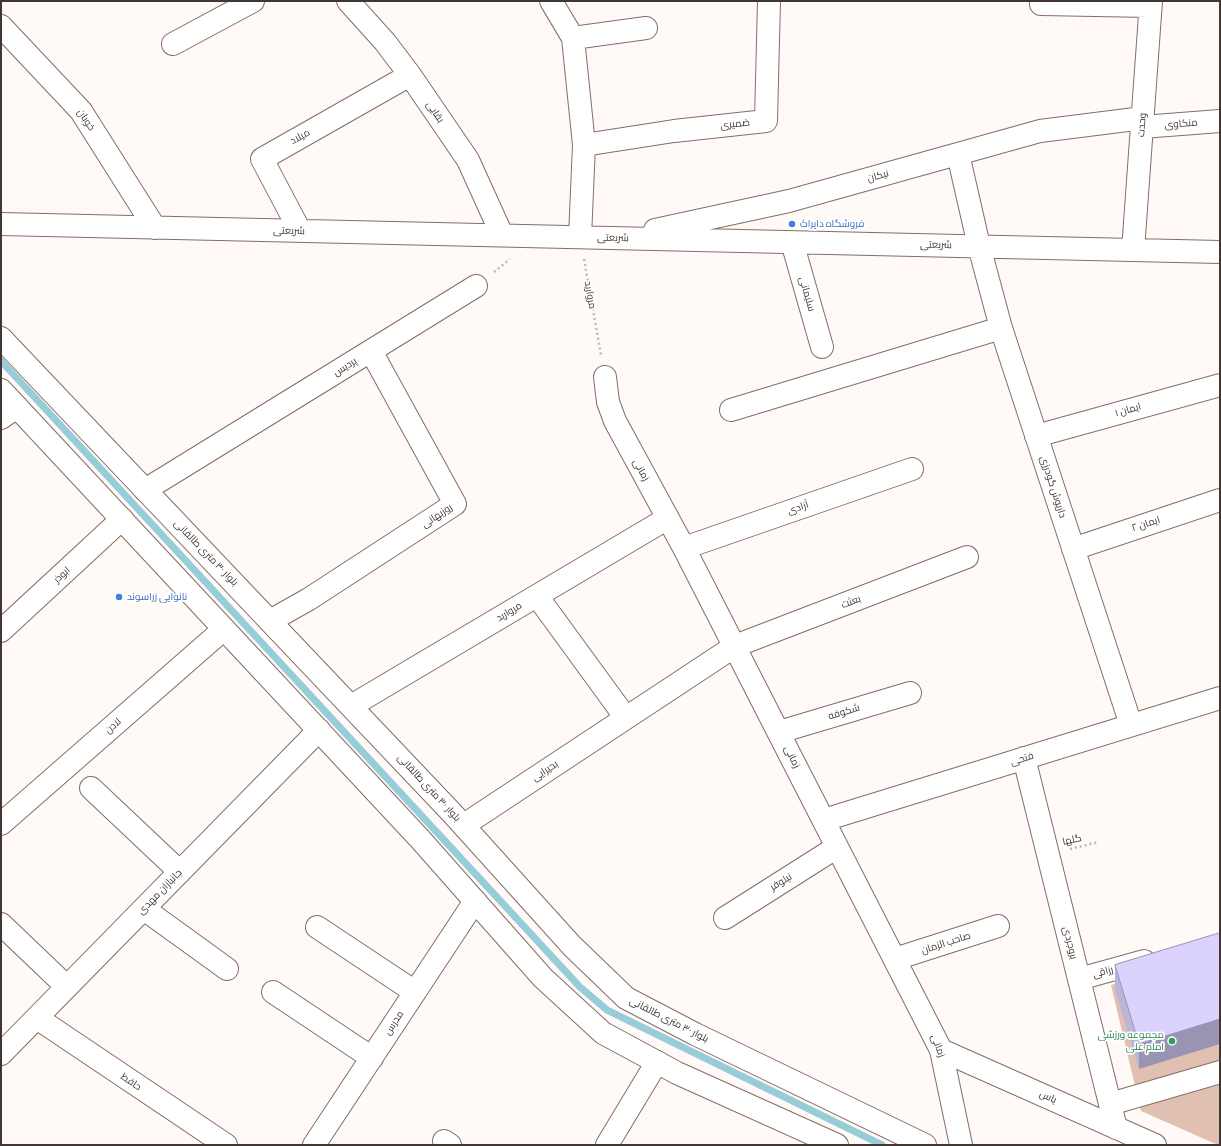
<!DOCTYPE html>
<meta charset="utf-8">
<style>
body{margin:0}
#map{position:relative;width:1221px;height:1146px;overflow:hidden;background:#fffaf8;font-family:Literata,serif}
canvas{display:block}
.frame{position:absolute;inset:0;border:2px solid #403732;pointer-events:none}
</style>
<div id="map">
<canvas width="1221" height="1146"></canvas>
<div class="frame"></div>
</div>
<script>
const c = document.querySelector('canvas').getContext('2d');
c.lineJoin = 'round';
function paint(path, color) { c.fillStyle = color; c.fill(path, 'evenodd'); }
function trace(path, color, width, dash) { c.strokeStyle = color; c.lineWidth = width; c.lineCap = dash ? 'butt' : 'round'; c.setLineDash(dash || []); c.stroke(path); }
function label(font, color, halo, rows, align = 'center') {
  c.font = font + ' Literata,Cairo,serif'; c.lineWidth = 3.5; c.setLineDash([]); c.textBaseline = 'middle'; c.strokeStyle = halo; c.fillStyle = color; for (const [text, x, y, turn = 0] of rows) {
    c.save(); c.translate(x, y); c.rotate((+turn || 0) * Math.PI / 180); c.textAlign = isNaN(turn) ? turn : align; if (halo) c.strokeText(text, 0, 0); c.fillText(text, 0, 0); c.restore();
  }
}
paint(new Path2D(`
 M1220,953v192h-2l-77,-34 -30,-126z`), '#e0c1b1');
trace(new Path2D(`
 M1,361l579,626 27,23 275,135`), '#97ccd9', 7);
const minor = new Path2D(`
 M348,1l37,41 25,33 58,85 34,75
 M551,1l22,37 11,107 -4,92
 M1041,1v3l109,2
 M1,26l80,85 74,117
 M573,38l73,-10
 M173,44l80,-43
 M1142,127l78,-6
 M584,145l90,-14 92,-10 3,-120
 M958,154l21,92 22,82 130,397
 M1,224l1219,28
 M655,230l134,-29 251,-70 103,-13
 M300,231l-38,-72 148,-84
 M792,242l30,105
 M1133,250l18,-249
 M605,377l3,25 7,19 69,127 257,502 20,95
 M731,410l270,-82
 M1,418l16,-11
 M1036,436l184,-51
 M145,490l331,-204
 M684,548l228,-79
 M1073,549l147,-49
 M537,596l89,122
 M270,621l39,-22 146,-95 -84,-153
 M1,631l121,-112
 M351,706l317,-188
 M779,732l131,-39
 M1024,758l92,370
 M91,788l89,84
 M824,820l396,-122
 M1,824l223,-195
 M464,825l271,-179 232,-89
 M144,909l83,60
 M725,918l112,-71
 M1,924l66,63
 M317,927l98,65
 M895,959l103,-33
 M1079,979l65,-18
 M273,992l99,66
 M37,1018l189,127
 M941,1050l214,95
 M1,1054l318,-324
 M1110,1104l110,-32
 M444,1141l6,4
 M314,1145l161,-244
 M607,1145l50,-83`);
const major = new Path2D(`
 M1,338l451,475 120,133 54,52 69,36 230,111
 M1,390l419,449 123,139 60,55 74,40 160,72`);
trace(minor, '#836e63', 24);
trace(major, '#836e63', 24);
trace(new Path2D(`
 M584,259l17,96
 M494,272l16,-13
 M1070,849l29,-7`), '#beb7b4', 2.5, [2, 3]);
trace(minor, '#fff', 22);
trace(major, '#fff', 22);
paint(new Path2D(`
 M1220,933l-81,136 -24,-79v-25z`), '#bcb5da');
paint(new Path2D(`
 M1220,1019v25l-81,25v-25z`), '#9994b2');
const building = new Path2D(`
 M1220,933v86l-81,25 -24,-79z`);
paint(building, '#dbd3fe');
trace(building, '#9994b2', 1);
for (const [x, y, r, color] of [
 [792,224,4,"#3f7fe0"],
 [119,597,4,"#3f7fe0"],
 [1172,1041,4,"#2e9e5b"]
]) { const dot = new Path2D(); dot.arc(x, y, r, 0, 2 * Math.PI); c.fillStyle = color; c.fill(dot); trace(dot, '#fff', 1.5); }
label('10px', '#403732', '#fff', [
 ["بقایی",435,112,56],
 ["خوبان",86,120,56],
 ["ضمیری",735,124,-6],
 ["منکاوی",1181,124,-5],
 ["وحدت",1142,125,-86],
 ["میلاد",300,137,-29],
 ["نیکان",878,176,-16],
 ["شریعتی",289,231,1],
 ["شریعتی",613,238,1],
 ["شریعتی",936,245,1],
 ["سلیمانی",807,294,74],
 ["مروارید",590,295,80],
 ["پردیس",345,367,-32],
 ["ایمان ۱",1128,410,-16],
 ["زمانی",641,470,61],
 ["داریوش گودرزی",1053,487,72],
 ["آزادی",798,508,-19],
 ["روزبهانی",437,516,-34],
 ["ایمان ۲",1146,524,-18],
 ["بلوار ۳۰ متری طالقانی",206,553,46],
 ["ابوذر",62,575,-43],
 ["بعثت",851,602,-21],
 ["مروارید",509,612,-31],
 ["شکوفه",844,712,-17],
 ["لادن",113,726,-41],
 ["زمانی",792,757,63],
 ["فتحی",1022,759,-17],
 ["بحیرایی",545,771,-34],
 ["بلوار ۳۰ متری طالقانی",429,788,47],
 ["گلها",1072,840,-13],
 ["نیلوفر",781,882,-32],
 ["جانبازان مهدی",160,892,-46],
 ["صاحب الزمان",946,943,-18],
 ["بروجردی",1070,943,76],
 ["رزاقی",1103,972,-16],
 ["بلوار ۳۰ متری طالقانی",669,1020,27],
 ["مدرس",394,1023,-57],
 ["زمانی",938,1046,69],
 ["حافظ",131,1082,34],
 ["یاس",1048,1097,24]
]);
label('10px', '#366cbe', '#fff', [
 ["فروشگاه دایراک",800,224],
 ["نانوایی زراسوند",127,597]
], 'left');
label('10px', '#27864d', '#fff', [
 ["مجموعه ورزشی",1164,1035],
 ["امام علی",1164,1047]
], 'right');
</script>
